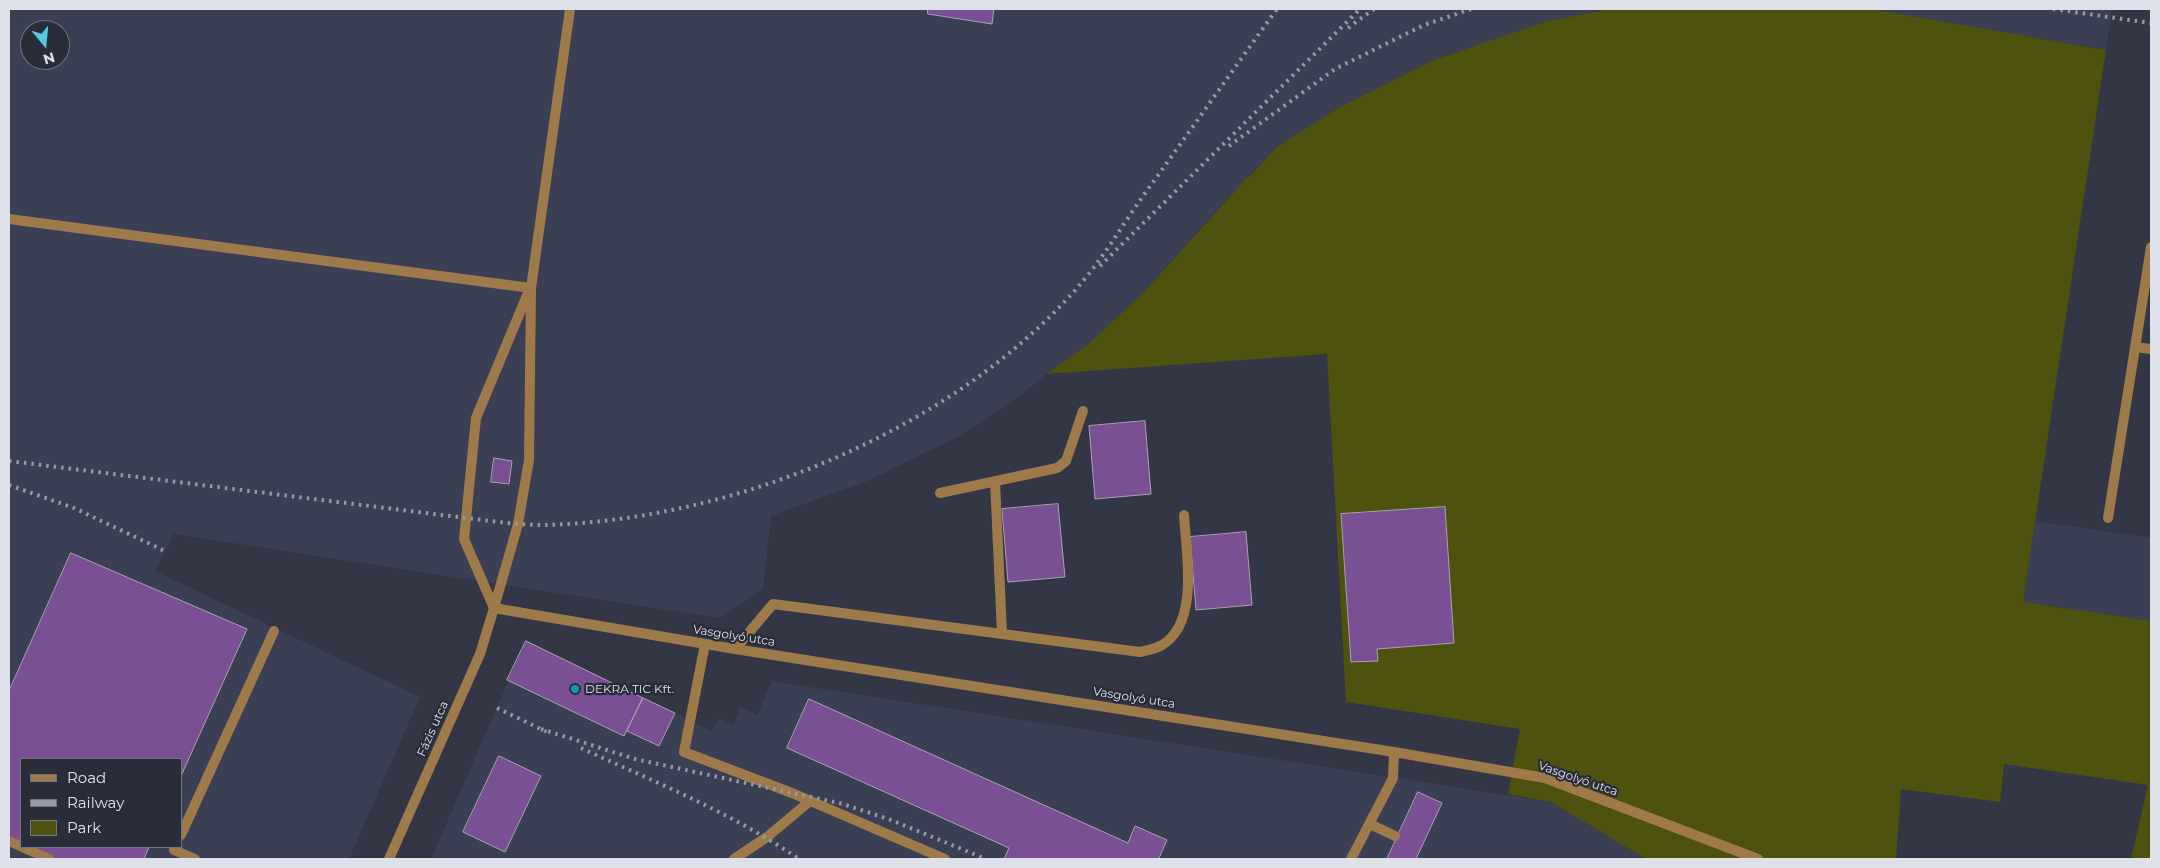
<!DOCTYPE html>
<meta charset="utf-8">
<style>
body{margin:0}
#map{position:relative;width:2160px;height:868px;overflow:hidden;background:#333644;font-family:Montserrat,sans-serif}
canvas{display:block}
.frame{position:absolute;inset:0;border:10px solid #dfe1ea;pointer-events:none}
.legend{position:absolute;left:20px;top:758px;width:162px;height:90px;box-sizing:border-box;background:#292c39;border:1px solid #727480;margin:0;padding:6px 9px;list-style:none;font-size:15px;color:#dfe1ea}
.legend li{display:flex;align-items:center;gap:10px;height:25px}
.legend b{width:25px;border:1px solid #727480}
.north{position:absolute;left:20px;top:20px;width:50px;height:50px;box-sizing:border-box;background:#292c39;border:1px solid #727480;border-radius:50%;rotate:163deg;font-size:14px;font-weight:700;line-height:20px;text-align:center;color:#dfe1ea}
.north::after{content:'';display:block;margin:auto;width:18px;height:22px;background:#54cade;clip-path:polygon(50% 0,100% 100%,50% 72%,0 100%)}
</style>
<div id="map">
<canvas width="2160" height="868"></canvas>
<div class="frame"></div>
<ul class="legend">
<li><b style="height:6px;background:#9e7a4b"></b>Road</li>
<li><b style="height:6px;background:#9698a3"></b>Railway</li>
<li><b style="height:14px;background:#4e520e"></b>Park</li>
</ul>
<div class="north">N</div>
</div>
<script>
const c = document.querySelector('canvas').getContext('2d');
c.lineJoin = 'round';
function paint(path, color) { c.fillStyle = color; c.fill(path, 'evenodd'); }
function trace(path, color, width, dash) { c.strokeStyle = color; c.lineWidth = width; c.lineCap = dash ? 'butt' : 'round'; c.setLineDash(dash || []); c.stroke(path); }
function label(font, color, halo, rows, align = 'center') {
  c.font = font + ' Montserrat,sans-serif'; c.lineWidth = 4.5; c.setLineDash([]); c.textBaseline = 'middle'; c.strokeStyle = halo; c.fillStyle = color; for (const [text, x, y, turn = 0] of rows) {
    c.save(); c.translate(x, y); c.rotate((+turn || 0) * Math.PI / 180); c.textAlign = isNaN(turn) ? turn : align; if (halo) c.strokeText(text, 0, 0); c.fillText(text, 0, 0); c.restore();
  }
}
paint(new Path2D(`
 M9,9h1603l-65,12 -116,40 -93,47 -61,39 -61,64 -73,82 -58,54 -39,27 -25,21 -60,40 -89,44 -101,37 -8,73 -44,29 -545,-84 -19,37 265,126 -71,162h-340zM30,30h30v30h-30zM21,759h160v88h-160z
 M1871,9h241l-6,41z
 M2035,521l116,17v83l-128,-18z
 M526,641l186,90 6,-13 16,7 6,-18 17,8 15,-34 779,121 95,57h-1215z`), '#3b3f53');
paint(new Path2D(`
 M1612,9h259l235,41 -83,552 128,19v238h-20l17,-74 -144,-21 -4,38 -99,-13 -5,70h-250l-95,-57 -43,-8 12,-65 -174,-27 -19,-348 -281,20 39,-27 58,-54 101,-112v-3h4l29,-31 61,-39 93,-47 116,-40z`), '#4e520e');
const building = new Path2D(`
 M928,9h66l-2,15 -64,-10z
 M1145,421l6,73 -56,5 -6,-73z
 M494,458l18,3 -3,23 -18,-2z
 M1058,504l7,73 -57,5 -6,-73z
 M1445,507l9,136 -77,6 1,12 -27,1 -10,-148z
 M1246,532l6,73 -56,5 -6,-73z
 M71,553l176,76 -66,147v-17h-160v86l-12,-6v-148z
 M526,641l117,57 -19,38 -117,-56z
 M643,698l32,15 -16,33 -32,-15z
 M809,699l319,144 7,-17 32,14 -8,18 2,1h-157l5,-11 -222,-100z
 M499,756l42,20 -36,76 -42,-20z
 M1418,792l24,11 -26,56h-29z
 M26,847h123l-5,12h-89z`);
paint(building, '#795093');
trace(building, '#aaa1b1', 1);
trace(new Path2D(`
 M9,219l522,69
 M2135,347l16,2
 M995,481l7,152
 M940,493l117,-25 9,-7 17,-50
 M2108,518l43,-271
 M494,608l24,-84 11,-64 2,-172 39,-279
 M494,608l-30,-69 12,-121 52,-125
 M705,644l-21,108 108,41 153,66
 M735,649l38,-45 367,48c8,-2 16,-3 22,-7 38,-22 24,-94 22,-130
 M1370,824l25,12
 M181,835l93,-204
 M9,841l40,18
 M174,850l21,9
 M734,859l33,-22 43,-36
 M1351,859l42,-81 1,-26`), '#9e7a4b', 10);
trace(new Path2D(`
 M389,859l91,-205 14,-46 241,41 659,103 151,26 213,81`), '#9e7a4b', 10);
trace(new Path2D(`
 M2053,9l98,14
 M1348,28l26,-19
 M1229,146l106,-77 89,-44 47,-16
 M1100,266l260,-257
 M9,461l457,57c26,3 52,7 77,7 189,-4 408,-94 534,-237 24,-27 45,-62 66,-92 45,-62 89,-125 134,-187
 M9,485l65,23 93,44
 M497,708l50,24
 M541,729l94,30 208,45 48,16 95,39
 M581,748c74,34 151,65 218,111`), '#9698a3', 4, [2.5, 5]);
for (const [x, y, r, color] of [
 [575,689,5,"#0f9aa8"]
]) { const dot = new Path2D(); dot.arc(x, y, r, 0, 2 * Math.PI); c.fillStyle = color; c.fill(dot); trace(dot, '#292c39', 2); }
label('12px', '#dfe1ea', '#292c39', [
 ["Vasgolyó utca",734,636,9],
 ["Vasgolyó utca",1134,698,9],
 ["Fázis utca",433,729,-66],
 ["Vasgolyó utca",1578,779,19]
]);
label('12px', '#dfe1ea', '#292c39', [
 ["DEKRA TIC Kft.",585,689]
], 'left');
</script>
